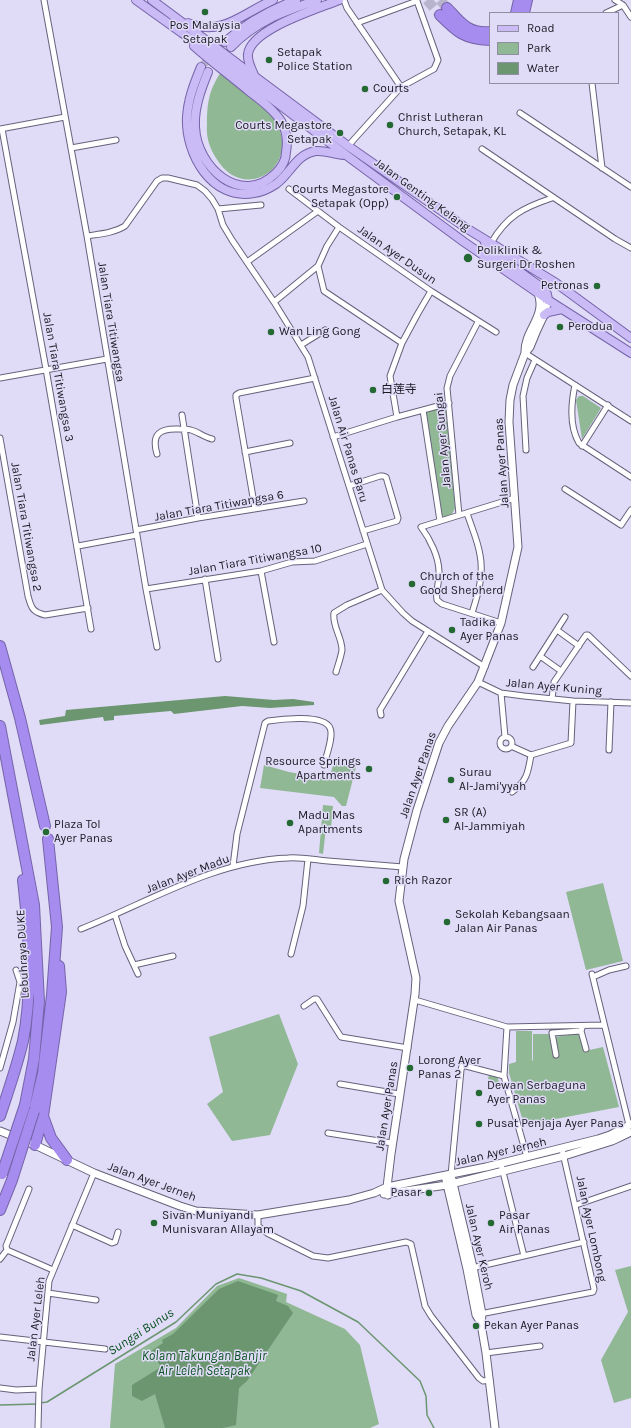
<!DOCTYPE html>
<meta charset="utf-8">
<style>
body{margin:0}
#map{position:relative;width:631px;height:1428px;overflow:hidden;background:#e0dbf7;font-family:Karla,sans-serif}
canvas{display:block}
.legend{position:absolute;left:489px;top:12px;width:130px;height:72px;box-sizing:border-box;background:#e0dbf7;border:1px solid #918da2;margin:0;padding:5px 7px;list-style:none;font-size:12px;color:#1b1923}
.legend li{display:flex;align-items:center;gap:8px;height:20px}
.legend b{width:20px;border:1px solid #918da2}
</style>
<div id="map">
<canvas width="631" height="1428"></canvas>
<ul class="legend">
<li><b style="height:5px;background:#cabaf5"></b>Road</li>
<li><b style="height:11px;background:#90b895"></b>Park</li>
<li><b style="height:11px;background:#6b9670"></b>Water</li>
</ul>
</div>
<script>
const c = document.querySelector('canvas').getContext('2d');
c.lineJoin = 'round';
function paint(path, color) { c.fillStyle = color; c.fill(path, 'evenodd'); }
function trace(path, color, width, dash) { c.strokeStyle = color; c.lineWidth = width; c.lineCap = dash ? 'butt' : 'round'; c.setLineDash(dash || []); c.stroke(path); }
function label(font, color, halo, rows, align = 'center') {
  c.font = font + ' Karla,"Noto Sans SC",sans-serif'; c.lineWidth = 3; c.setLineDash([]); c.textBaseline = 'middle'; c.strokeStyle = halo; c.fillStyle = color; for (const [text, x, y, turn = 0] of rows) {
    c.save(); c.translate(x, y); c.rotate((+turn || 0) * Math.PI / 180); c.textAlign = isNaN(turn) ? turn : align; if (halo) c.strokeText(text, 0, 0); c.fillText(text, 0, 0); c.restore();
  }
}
paint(new Path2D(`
 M221,72c17,14 38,26 51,44 35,47 -27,91 -56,42 -7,-11 -10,-21 -9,-34 0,-21 2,-34 14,-52z
 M579,396h4l18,12 -19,31 -6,-39z
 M446,407l9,101 -3,6 -8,3 -2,-2 -16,-103z
 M334,762l22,5 -10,39h-4l-8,-9 -74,-9 4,-23 25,7 40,7z
 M323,805l10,1 -2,22h-5l-3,26 -4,-1z
 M603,883l20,78 -37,9 -20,-78z
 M279,1014l19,50 -28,71 -38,6 -25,-37 16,-12 -14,-55z
 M516,1031h16v30l1,-1v-26h18l5,23 2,-1 -3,-19 26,-4 4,18 18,-4 16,60 -95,18 -15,-52v-9l7,-2z
 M489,1075l8,2 3,7 -6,1v-4l-6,-2z
 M631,1266v132l-17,5 -13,-43 27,-48 -13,-42z
 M239,1278l48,16 -1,8 59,27 15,16 19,79 -9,4h-260l5,-64 61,-36 41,-42z`), '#90b895');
paint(new Path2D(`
 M225,696l49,4 19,-1 21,3v3l-44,3 -28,-2 -68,8 -3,-3 -57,5v4l-10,1 -1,-4 -63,8 -1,-5 26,-4 1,-6z
 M238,1281l40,14 -2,6 12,5 5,7 -46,68 -8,7 -3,37 -13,3h-58l-10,-34 -13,7 -10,-5v-11l29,-18 -10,-16 12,-8 -1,-3 11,-6 46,-45z`), '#6b9670');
trace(new Path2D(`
 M40,1403l7,-1 129,-80 40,-38 21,-10 24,4 40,13 57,31 62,59 6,15 1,19 7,13
 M0,1405l37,-1`), '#6b9670', 1.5);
trace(new Path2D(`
 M201,67l24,-25`), '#b9b4cd', 8, [8, 4]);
trace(new Path2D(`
 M427,0l13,15
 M440,0l7,8`), '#b9b4cd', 10, [10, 5]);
const street = new Path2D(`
 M44,0l43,236 59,353 11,58
 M344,0l3,8 54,79
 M615,0l8,5 8,12
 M606,13l17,-8
 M592,83l10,85
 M520,113l111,74
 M0,129l65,-12
 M2,129l44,240 45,260
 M348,146l53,-59 33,-18 4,-9 -21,-59 -60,22
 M71,148l45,-8
 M482,149l133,90 16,9
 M289,189l50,38 92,64 65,41
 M218,209l43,-4
 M339,227l-12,19 -9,20 6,25 78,52
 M87,236c13,-2 27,-3 38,-10l32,-45 5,-3h6l29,7 8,6 7,8 6,10 5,16 9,15 42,62 34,55 74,233 21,23 9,8 73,46
 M491,243c16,-27 31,-35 61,-45
 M247,262l71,-51
 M274,302l44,-36
 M301,345l24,-15
 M525,353l106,68
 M0,378l107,-19
 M575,385c-4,19 -6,41 4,58l52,34
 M423,410l17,111
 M182,415l16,103
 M397,417l-7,-41 12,-33 15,-28 14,-24
 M333,437l64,-20 52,-14
 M0,438l28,158c3,11 4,16 17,19l43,-7
 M582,446l26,-41
 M526,450l-3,-54 4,-18 8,-18
 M245,452l45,-9
 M157,454c-6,-20 3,-26 22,-25 4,0 9,0 12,1 7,2 13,7 21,9
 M349,486l31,-10h3l3,1 12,41 -1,3 -34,10
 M565,489l56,36 10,-15
 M255,509l-19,-111v-3l3,-2 76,-15
 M467,513c4,13 11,28 13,42 4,20 -2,39 -8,58
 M459,515l-12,-127 3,-12 28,-54
 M136,530l62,-12 106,-17
 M78,546l59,-11
 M261,571l13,71
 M205,579l13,80
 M146,589l115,-18 31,-9 23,-1 52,-17
 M501,623l-59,-19 -5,-4c-2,-9 3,-19 2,-28 0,-15 -9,-33 -18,-45l94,-29
 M557,630l22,16
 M540,656l21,15
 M533,667l32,-50
 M336,672c2,-7 5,-15 6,-22 0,-13 -10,-24 -8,-37l13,-8 35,-15
 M478,682l23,11 23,3 49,5 58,2
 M501,693l4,44
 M552,699l2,-17 32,-47h2l43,41
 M381,715l-1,-5 48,-79
 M500 743a6 6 0 1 1 12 0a6 6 0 1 1-12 0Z
 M511,746l20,9c-3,18 -4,26 -19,37
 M609,750l2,-48
 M531,755l40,-12 2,-42
 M233,866l4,-32 28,-111 3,-2c13,-2 56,-7 62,7 4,8 -4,28 -6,37
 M115,915l10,31 13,28
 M81,929c68,-27 133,-68 207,-71 13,-1 27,2 40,3 25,2 50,4 75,6
 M291,954l12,-48 5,-47
 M134,965l39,-9
 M592,974l37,151
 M593,977l16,-7 17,-4
 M415,1000l92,27 97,-2
 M304,1006l10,-7h3l24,38 67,11
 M507,1027l-3,49 23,81
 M582,1028l-1,3 5,18
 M556,1055l-4,-22 29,-2
 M0,1068l13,-46 7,-40 -4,-12
 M340,1084l59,10
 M328,1133l64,10
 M501,1164l23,92
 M451,1175l10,-105 1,-4h4l38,10
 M576,1205l55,-19
 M258,1215v11l9,7 46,23 15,2 78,-16 5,2 14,62 6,10 48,62 4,3 7,-1
 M72,1225l40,18 3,-1 3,-10
 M7,1250l46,20
 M0,1259l7,-9 -1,-4 23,-57
 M472,1268l112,-26
 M48,1293l48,7
 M480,1314l113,-22 1,-3 -32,-140
 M0,1337l105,12
 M486,1353l54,-7
 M0,1388l16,2 23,-1
 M38,1428l1,-39 10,-108 45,-108`);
const secondary = new Path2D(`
 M525,353c-1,-23 22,-36 13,-60
 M0,1131l35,14 59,28 86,33 16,5 62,4 91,-15 25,-7 13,-6 99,-20 112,-28 12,-4 21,-11
 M452,1179l21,88 9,47 -1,10 5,29 9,75
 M446,1180l21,89 9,46 5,8
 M384,1194l63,-9 117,-29 48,-15 19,-9
 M388,1195l-1,-8 4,-33 24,-160 1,-16 -17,-77 5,-42 13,-49 22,-67 9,-17 30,-44 23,-59 17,-76 -9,-125 1,-22 3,-15 12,-32 5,-6 7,-17 7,-15 4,-15`);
const primary = new Path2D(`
 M136,0l46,33 23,15 141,107 118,87 84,58 83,53
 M152,0l196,146 118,82 90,55 75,55
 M188,23c34,14 55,-10 85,-23
 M225,42c21,-19 45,-32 71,-42
 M194,46c18,16 37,30 56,46 11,8 23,17 31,29 6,10 7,20 5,31 0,9 -5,16 -10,21 -35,34 -79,-5 -81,-46 -1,-19 6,-38 13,-55
 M231,47c25,-26 52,-35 86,-47
 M201,67c-7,17 -13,32 -14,50 -2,37 25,84 67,76 8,-1 16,-5 22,-9 15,-11 20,-30 40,-33 10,-1 19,4 30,4
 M254,75c-3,-7 -7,-14 -6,-21 3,-25 69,-45 91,-54
 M484,240l4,9 53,38 6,7 1,6
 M544,315l4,-3 14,-3`);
const highway = new Path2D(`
 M447,8c14,15 21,26 43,24
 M516,13l3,-13
 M524,13l3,-13
 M440,15c17,17 24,24 50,25
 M0,646l20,72 25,108
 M0,726l34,179 5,96 -5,58 -9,46
 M34,1111l9,-38 9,-78 5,-68 -9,-88
 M0,1116c8,-24 17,-50 23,-75 10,-52 6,-108 0,-161
 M43,1116l8,22 16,22
 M35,1145l8,-29 18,-124 -2,-26
 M0,1210l12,-30`);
trace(street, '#67627b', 7);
trace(secondary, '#67627b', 9);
trace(primary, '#7564a8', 10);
trace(highway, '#7564a8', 12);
trace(street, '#fff', 5);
trace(secondary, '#fff', 7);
trace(primary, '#cabaf5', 8);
trace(highway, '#a68cef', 10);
const highwayBridge = new Path2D(`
 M2,1174l23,-69
 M12,1180l22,-69`);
trace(highwayBridge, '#7564a8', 12, []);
trace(highwayBridge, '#a68cef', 10);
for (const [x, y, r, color] of [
 [205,12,4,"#246833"],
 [269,60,4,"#246833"],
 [365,89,4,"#246833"],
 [390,125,4,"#246833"],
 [340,133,4,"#246833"],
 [397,197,4,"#246833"],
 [468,258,5,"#246833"],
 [597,286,4,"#246833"],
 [560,327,4,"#246833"],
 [271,332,4,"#246833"],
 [373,390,4,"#246833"],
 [412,584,4,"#246833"],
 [452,630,4,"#246833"],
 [369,769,4,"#246833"],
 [451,780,4,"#246833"],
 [446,820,4,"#246833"],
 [290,823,4,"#246833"],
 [46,832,4,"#246833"],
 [386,881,4,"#246833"],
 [447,922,4,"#246833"],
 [410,1068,4,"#246833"],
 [479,1093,4,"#246833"],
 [479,1124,4,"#246833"],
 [429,1193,4,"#246833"],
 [154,1223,4,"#246833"],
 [491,1223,4,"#246833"],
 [476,1326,4,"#246833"]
]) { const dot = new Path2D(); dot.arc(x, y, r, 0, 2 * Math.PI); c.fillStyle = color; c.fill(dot); trace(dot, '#e0dbf7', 1.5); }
label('12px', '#1b1923', '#e0dbf7', [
 ["Pos Malaysia",205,26,"center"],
 ["Setapak",205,40,"center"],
 ["Setapak",277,53],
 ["Police Station",277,67],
 ["Courts",373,89],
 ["Christ Lutheran",398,118],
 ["Church, Setapak, KL",398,132],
 ["Courts Megastore",332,126,"right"],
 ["Setapak",332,140,"right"],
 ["Courts Megastore",389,190,"right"],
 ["Setapak (Opp)",389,204,"right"],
 ["Poliklinik &",477,251],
 ["Surgeri Dr Roshen",477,265],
 ["Petronas",589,286,"right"],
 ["Perodua",568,327],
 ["Wan Ling Gong",279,332],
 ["白莲寺",381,390],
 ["Church of the",420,577],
 ["Good Shepherd",420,591],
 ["Tadika",460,623],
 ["Ayer Panas",460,637],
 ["Resource Springs",361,762,"right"],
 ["Apartments",361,776,"right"],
 ["Surau",459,773],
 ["Al-Jami'yyah",459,787],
 ["SR (A)",454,813],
 ["Al-Jammiyah",454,827],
 ["Madu Mas",298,816],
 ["Apartments",298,830],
 ["Plaza Tol",54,825],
 ["Ayer Panas",54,839],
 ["Rich Razor",394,881],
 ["Sekolah Kebangsaan",455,915],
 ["Jalan Air Panas",455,929],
 ["Lorong Ayer",418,1061],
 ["Panas 2",418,1075],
 ["Dewan Serbaguna",487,1086],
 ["Ayer Panas",487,1100],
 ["Pusat Penjaja Ayer Panas",487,1124],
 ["Pasar",421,1193,"right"],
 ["Sivan Muniyandi",162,1216],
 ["Munisvaran Allayam",162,1230],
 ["Pasar",499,1216],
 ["Air Panas",499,1230],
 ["Pekan Ayer Panas",484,1326]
], 'left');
label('12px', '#1b1923', '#e0dbf7', [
 ["Jalan Genting Kelang",422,195,36],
 ["Jalan Ayer Dusun",397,255,35],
 ["Jalan Tiara Titiwangsa",111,322,81],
 ["Jalan Tiara Titiwangsa 3",58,377,80],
 ["Jalan Ayer Sungai",443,440,-95],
 ["Jalan Air Panas Baru",348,449,73],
 ["Jalan Ayer Panas",502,463,-94],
 ["Jalan Tiara Titiwangsa 6",219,506,-10],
 ["Jalan Tiara Titiwangsa 2",26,527,80],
 ["Jalan Tiara Titiwangsa 10",255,560,-10],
 ["Jalan Ayer Kuning",554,687,5],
 ["Jalan Ayer Panas",418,775,-71],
 ["Jalan Ayer Madu",188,874,-21],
 ["Lebuhraya DUKE",23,954,-93],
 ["Jalan Ayer Panas",387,1106,-81],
 ["Jalan Ayer Jerneh",501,1152,-13],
 ["Jalan Ayer Jerneh",152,1182,20],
 ["Jalan Ayer Lombong",591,1229,78],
 ["Jalan Ayer Keroh",479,1247,77],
 ["Jalan Ayer Leleh",36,1319,-83]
]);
label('italic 13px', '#09511f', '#e0dbf7', [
 ["Sungai Bunus",141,1332,-33],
 ["Kolam Takungan Banjir",204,1356],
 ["Air Leleh Setapak",204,1371]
]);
</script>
